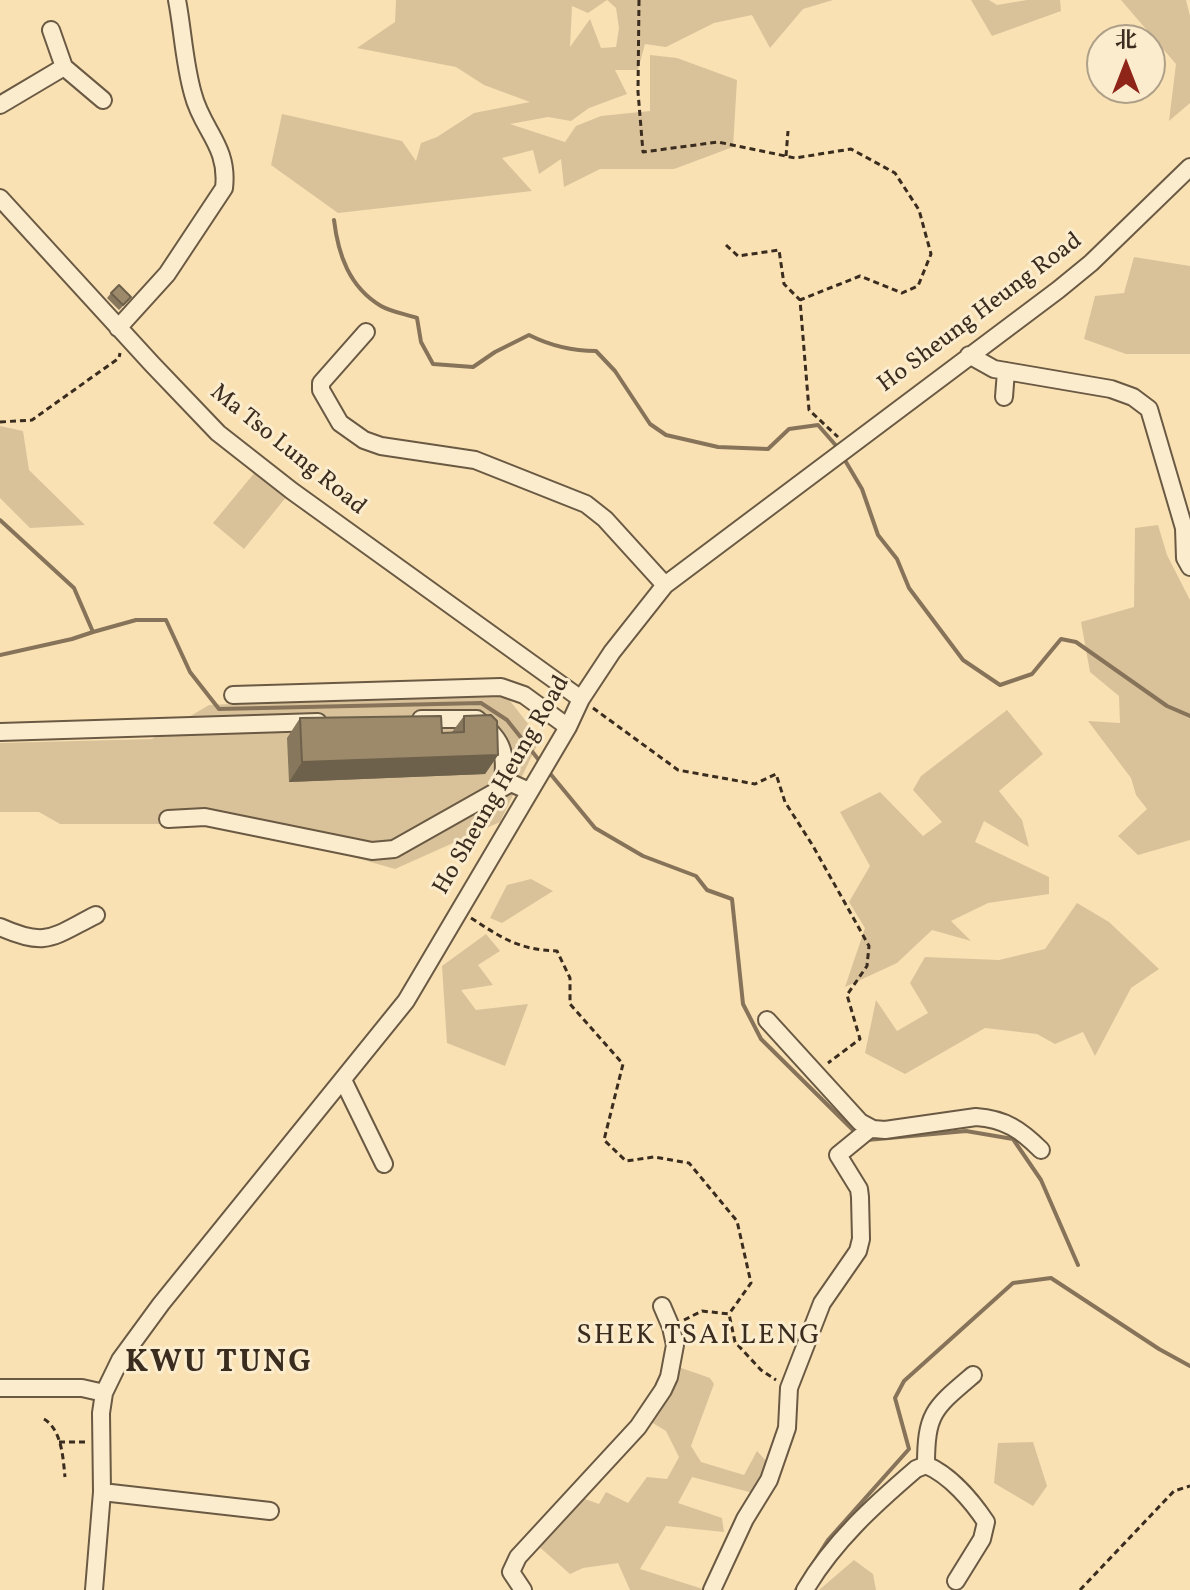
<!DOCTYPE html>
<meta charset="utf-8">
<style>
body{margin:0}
#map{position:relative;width:1190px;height:1590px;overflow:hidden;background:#f9e1b3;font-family:Vollkorn,"Noto Serif SC",serif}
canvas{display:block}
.north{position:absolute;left:1086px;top:24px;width:80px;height:80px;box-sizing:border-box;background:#fbecce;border:2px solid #ae9f88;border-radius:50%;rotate:0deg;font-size:22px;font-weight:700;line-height:32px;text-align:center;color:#3a2c1e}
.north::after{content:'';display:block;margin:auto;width:28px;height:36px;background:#8f2418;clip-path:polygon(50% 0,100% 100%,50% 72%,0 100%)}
</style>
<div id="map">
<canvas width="1190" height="1590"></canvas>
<div class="north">北</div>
</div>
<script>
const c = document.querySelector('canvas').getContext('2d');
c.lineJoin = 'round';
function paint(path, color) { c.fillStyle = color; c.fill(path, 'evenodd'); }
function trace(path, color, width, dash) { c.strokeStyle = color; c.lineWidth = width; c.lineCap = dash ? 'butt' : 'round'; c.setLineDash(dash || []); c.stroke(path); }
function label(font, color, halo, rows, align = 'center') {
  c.font = font + ' Vollkorn,serif'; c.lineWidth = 6; c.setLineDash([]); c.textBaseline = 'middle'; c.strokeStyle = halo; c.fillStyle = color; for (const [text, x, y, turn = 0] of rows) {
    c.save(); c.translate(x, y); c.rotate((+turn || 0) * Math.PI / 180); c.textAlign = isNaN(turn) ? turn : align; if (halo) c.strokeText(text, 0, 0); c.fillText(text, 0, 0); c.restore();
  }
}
paint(new Path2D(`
 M396,0h437l-30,9 -33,39 -18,-33 -38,8 -48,24 -21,-3 -7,26h-23l12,24 -38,14 -18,13 -23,-4 -38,7 55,18 11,-16 25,-10 49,-5v-56l27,3 60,22 -4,67 -59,22h-74l-36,18 -3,-28 -22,15 -6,-24 -31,8 30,33 -194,22 -67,-48 11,-51 120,27 14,20 5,-18 16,-6 37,-24 56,-11 -46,-17 -28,-18 -99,-19 38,-26zM607,0l9,8 3,20 -3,19 -15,1 -11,-29 -20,28 2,-41 16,7z
 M971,0h18l8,5 30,-5h33l1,11 -69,25z
 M1121,0h65l4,16v87l-21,18 7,-57z
 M1134,257l56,9v88h-64l-42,-15 11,-43 29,-3z
 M0,426l23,5 6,39 56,55 -55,3 -30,-30z
 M256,471l31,25 -43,53 -31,-26z
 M1158,525l9,30 23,45v240l-52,15 -20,-19 29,-27 -11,-14 -5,-17 -43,-57 32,2 -1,-27 -29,-24 -9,-50 53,-15 1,-79z
 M480,693l27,4 33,42 -40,83 -105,47 -63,-18 -117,-27h-155l-21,-12h-39v-69l152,-4 57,-34z
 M1007,710l36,44 -44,37 23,29 7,27 -45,-26 -9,21 74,35v17l-61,9 -37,18 20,20 -39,-11 -35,33 -52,24 20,-59 -16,-26 21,-36 -30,-54 40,-20 43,44 19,-14 -29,-32 8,-14z
 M531,879l22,12 -51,32 -12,-5 17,-33z
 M1077,903l32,19 50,47 -28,19 -36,68 -12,-24 -28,12 -18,-10 -52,-6 -80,46 -40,-21 11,-53 21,31 31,-18 -18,-30 15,-26 74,3 46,-11z
 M486,934l14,17 -22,14 15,20 -32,5 15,20 52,-6 -23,62 -58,-23 -5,-77z
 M664,1362l46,16 4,6 -23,62 10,16 43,13 13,-24 12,13 -12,30 -65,-17 -14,26 44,15 2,14 -58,-6 -26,43 66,21h-76l-12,-27 -35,5 -13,6 -34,-30 32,-51 31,11 7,-12 22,11 19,-26 20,2 12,-22 -13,-26 -23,-14z
 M1033,1442l14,44 -14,20 -39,-23 4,-40z
 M854,1560l19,14 3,16h-57z`), '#d9c29a');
trace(new Path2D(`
 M334,220c4,34 15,67 47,86 10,6 25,8 36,12l4,24 12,22 40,3 22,-15 34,-17c22,11 42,16 67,16l19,20 35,53 16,11 52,12 50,2 21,-20 29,-4 21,24
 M843,457l19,32 16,46 19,24 12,29 54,72 37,25 32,-11 29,-35 15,3 91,64 23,10
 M0,520l74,68 19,44 43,-12h30l24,52 29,37 262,-6 26,17 35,44
 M0,655l72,-16 21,-7
 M548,771l47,57 48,28 53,20 11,14 25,9 11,105 18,35 96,95
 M867,1140l99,-9 47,8 28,41 37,85
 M796,1590l32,-50 81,-91 -14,-51 9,-17 109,-98 38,-5 108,71 31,17`), '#867359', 4);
const minor = new Path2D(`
 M51,30l13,37 39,33
 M0,105l64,-38
 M0,198l152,166 66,69 74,58 289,208
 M118,328l49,-54 57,-86c5,-42 -22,-58 -31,-94 -9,-31 -10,-63 -16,-94
 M366,332l-45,51v7l19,33 24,17 17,6 94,14 111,44 19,15 60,66
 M969,355l25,14 117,20 22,8 16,12 35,119 1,30 5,9
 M1004,397l2,-26
 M233,695l268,-8 23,8 44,32
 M421,719h56c29,25 28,32 26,68
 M0,732l318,-10
 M168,819l37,-2 167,34 22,-2 117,-66 18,8
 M0,927c47,21 52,10 96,-12
 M767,1020l93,102 13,7 12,1 91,-13c29,2 45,13 65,33
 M343,1080l41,84
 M0,1388h82l22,5
 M926,1465c0,-52 8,-57 47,-90
 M102,1492l168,19
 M94,1590l8,-98 -1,-79 3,-20 16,-33 41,-56 245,-303 162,-274 13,-28 31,-47 53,-67 393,-295 33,-27 99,-96
 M523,1590l-12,-18 7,-15 120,-130 25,-37 6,-13 6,-32 -4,-18 -9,-21
 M712,1590l33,-71 24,-39 18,-52 2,-40 33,-85 36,-52 3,-12 -1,-42 -1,-8 -21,-34 33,-27
 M805,1590c28,-48 69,-85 111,-121l10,-4c24,10 46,36 60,57l-4,17 -26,42`);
trace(minor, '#6a5943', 20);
trace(new Path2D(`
 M639,0l-1,92 5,60 75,-10 77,16 56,-9 44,24 24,37 12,44 -13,32 -16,7 -42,-17 -60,24 9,110 29,27
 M786,156l2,-25
 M726,245l12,11 41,-6 5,34 16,16
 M0,422l32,-2 87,-62 1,-5
 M593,708l85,62 77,14 21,-10 9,28 28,44 56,100 -2,20 -20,29 13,44 -32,24
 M471,918c31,20 48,32 86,33l13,27v26l53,60 -19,76 22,21 28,-4 35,6 48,58 14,62 -22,31
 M684,1320l18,-9 27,3 6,28 26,28 15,10
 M44,1419c18,11 19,39 21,58
 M59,1442h27
 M1080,1590l94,-99 16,-5`), '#3a2c1e', 3, [6, 4]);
trace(minor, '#fbecce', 16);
paint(new Path2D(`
 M111,293l16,9 -8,8 -12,-12z
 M464,716l34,39 -13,19 -196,8 -2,-44 13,-20 142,15 10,-1z`), '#87775c');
paint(new Path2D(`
 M498,755l-13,19 -196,8 13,-20z`), '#6e614b');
const building = new Path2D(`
 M119,285l12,12 -8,8 -12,-12z
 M491,715l6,6 1,34 -196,7 -2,-44 141,-2 1,17 22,-1v-16z`);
paint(building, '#9d8a6b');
trace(building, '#6e614b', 2);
label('24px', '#3a2c1e', '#fbecce', [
 ["Ho Sheung Heung Road",981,314,-37],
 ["Ma Tso Lung Road",287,451,39],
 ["Ho Sheung Heung Road",503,786,-60]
]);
c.letterSpacing = '2px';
label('28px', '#3a2c1e', '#fbecce', [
 ["SHEK TSAI LENG",699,1338]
]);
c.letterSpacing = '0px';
c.letterSpacing = '2px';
label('bold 32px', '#3a2c1e', '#fbecce', [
 ["KWU TUNG",219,1365]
]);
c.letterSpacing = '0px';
</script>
